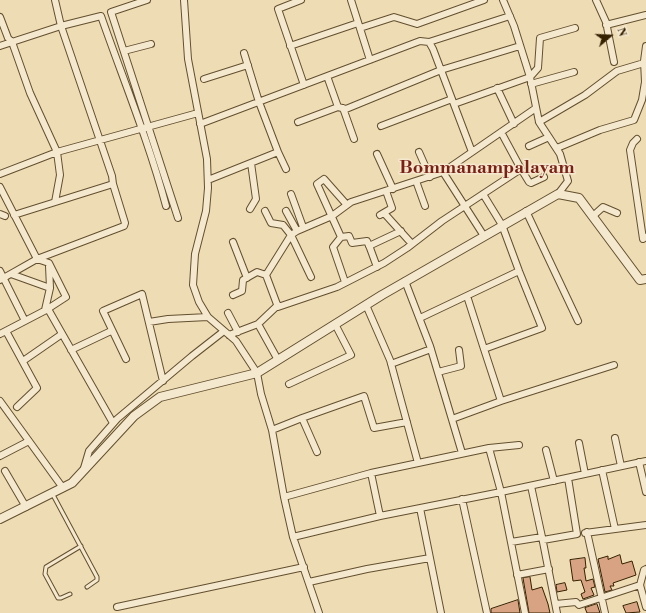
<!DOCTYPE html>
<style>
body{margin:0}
#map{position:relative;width:646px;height:613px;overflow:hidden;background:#eedcb5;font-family:"Libre Bodoni",serif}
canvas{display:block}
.north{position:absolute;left:590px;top:16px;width:40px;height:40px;-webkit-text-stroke:3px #f4e8cf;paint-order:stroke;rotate:71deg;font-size:11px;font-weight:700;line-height:16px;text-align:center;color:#352000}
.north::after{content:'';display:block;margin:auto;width:14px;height:18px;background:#352000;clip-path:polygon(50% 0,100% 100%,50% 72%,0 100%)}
</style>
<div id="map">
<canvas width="646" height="613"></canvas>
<div class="north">N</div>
</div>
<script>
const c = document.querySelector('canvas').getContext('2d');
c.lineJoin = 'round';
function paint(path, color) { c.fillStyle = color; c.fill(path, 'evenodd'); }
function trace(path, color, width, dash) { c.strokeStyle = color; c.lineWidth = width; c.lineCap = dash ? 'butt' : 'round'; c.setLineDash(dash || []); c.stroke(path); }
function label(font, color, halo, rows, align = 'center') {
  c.font = font + ' "Libre Bodoni",serif'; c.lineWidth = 3; c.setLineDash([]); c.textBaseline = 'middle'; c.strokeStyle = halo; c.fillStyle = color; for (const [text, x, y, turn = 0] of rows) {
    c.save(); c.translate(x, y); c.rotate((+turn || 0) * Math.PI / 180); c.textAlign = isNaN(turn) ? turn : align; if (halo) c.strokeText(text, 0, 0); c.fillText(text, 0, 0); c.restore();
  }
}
const building = new Path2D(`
 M620,555l2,9 10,-3 4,14 -23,8 1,3h-4l2,4 -7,2 -7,-33 10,-3v3z
 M585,558l1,10h-2l2,13 7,-2 2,8 -4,1 3,7 -11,4 -2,-5 4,-2 -4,-12 -8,1 -3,-21z
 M530,577l2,13 10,-3 6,17 2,9h-21l-6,-35z
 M565,583l2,7 -10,2 -1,-7z
 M518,600l2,13h-29v-4z
 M637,602l3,10 -14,1 -3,-7z
 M597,604l3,9h-13l-2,-5z`);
paint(building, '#d7a383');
trace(building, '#352000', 1);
const service = new Path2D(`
 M52,493l45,84v3l-10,7
 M70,594l-9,4h-3l-13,-24 1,-7 35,-21`);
const minor = new Path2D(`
 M147,0l-36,12 67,206
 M184,0l4,59 19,100 1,29 -2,23 -11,43 -2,31 6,17 9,15 28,24 21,32 4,21 11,36 12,67 9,40 87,-21 121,-24 24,121
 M301,0l-23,9 26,76
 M351,0l19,60
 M503,0l11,26 16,51 9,45 21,32 8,27 -10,13
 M596,0l10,22 8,40
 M0,17l8,21 4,4 18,51 27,59 3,23 -5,27
 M606,25l40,-10
 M360,28l34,-11 23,7 67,-24
 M429,42l81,-26
 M0,46l61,-20 40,-10c22,63 48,126 65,190
 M290,46l68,-23
 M124,51l27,-7
 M327,76l11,31 8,2 95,-39 79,-24
 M204,79l44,-14
 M531,84l43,-12
 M497,88l17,36
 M454,104l76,-27 8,-9 2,-30 35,-10
 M343,108l11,31
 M536,108l-93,64 -92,30 -19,14 -35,15 -6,4 -25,40 12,32 59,-20 47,-24 23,-15 35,-27 79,-52 8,13 2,1 13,-6
 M298,122l40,-15
 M539,122l46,-27 32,-24 27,-8
 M200,124l220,-83 9,1 4,7 39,103
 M381,126l71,-27
 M501,132l20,37
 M637,139l-4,4 -3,7 13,89 3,-2
 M529,146l20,-9
 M557,148l43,-18 34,-10 8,-20 3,-18 -1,-21 2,-15
 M278,152l8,17
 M419,152l11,25
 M377,154l16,35
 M443,172l41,64
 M0,174l57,-22 141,-39
 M208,180l70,-28 -19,-50 -15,-49
 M416,181l9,25
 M0,187l37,72 12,4 17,34 -20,13
 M291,194l12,33
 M250,209l6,-10 -5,-36
 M265,211l6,12 12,2 8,10 20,42
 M286,211l11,20
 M526,211l52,110
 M384,213l28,31
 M0,214l5,2
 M14,215l99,-31
 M380,215l12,-7 -6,-17
 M593,216l10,-9 14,6
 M341,237l-24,-53 7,-5 23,26
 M233,242l14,36
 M369,246l32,-15
 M0,271l25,50
 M11,274l39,14
 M0,280l37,-21 87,-33 1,-3 -12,-39 -1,-8 -51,-150 -6,-26
 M405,281l25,65 32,107
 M345,282l-12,-35 8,-10 8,-1 3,7 15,-2 3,7 7,19
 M233,295l9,-4 1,-11 14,-8 9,3
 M467,296l17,53
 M366,305l24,55 28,103
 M45,310l5,-22 -1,-22
 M228,313l10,19
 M420,318l99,-47
 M149,322l19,-3 40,-2
 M258,324l20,36
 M6,331l31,57 -20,19
 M0,334l48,-25 65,114
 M229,335l29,-11 20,-19
 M71,350l40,-19
 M126,359l-23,-48 39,-17 21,87
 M23,361l39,-27
 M391,364l40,-15
 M438,372l23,-6 -2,-16
 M289,384l62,-29 -16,-31
 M0,401l63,87
 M501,401l113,-36
 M302,418l15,34
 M452,419l49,-18 -17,-52 58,-21 -23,-57 -17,-46 -19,-31
 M272,430l30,-12 62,-22 10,32 33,-6
 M615,438l6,28
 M579,443l6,31
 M489,448l30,-3
 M546,450l8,31
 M0,456l29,-15
 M639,462l7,30
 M84,468l5,-17 28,-32 75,-63 32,-25
 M602,470l13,59
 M5,471l21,36
 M371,473l9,43
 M531,486l11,51
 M284,497l87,-24 118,-25 12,44 145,-31
 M462,499l25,114
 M420,508l21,105
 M587,532l18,81
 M585,533l61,-8
 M293,537l26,76
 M543,540l34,-6 -9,-56
 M511,542l31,-5 15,76
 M646,569l-2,1 -4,15 6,22
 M517,575l32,-6
 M309,582l58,-13 63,-11
 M556,604l20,-2 3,3 61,-20
 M117,607l187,-40`);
const tertiary = new Path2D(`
 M0,519l72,-36 62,-67 26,-19 97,-24 125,-78 176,-101 21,4 61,82 6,-1`);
trace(service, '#634f2d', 5);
trace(minor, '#634f2d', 8);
trace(tertiary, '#634f2d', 10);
trace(service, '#f4e8cf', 3);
trace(minor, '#f4e8cf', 6);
trace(tertiary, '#f4e8cf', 8);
label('bold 18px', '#7a1f14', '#f4e8cf', [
 ["Bommanampalayam",487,169]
]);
</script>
